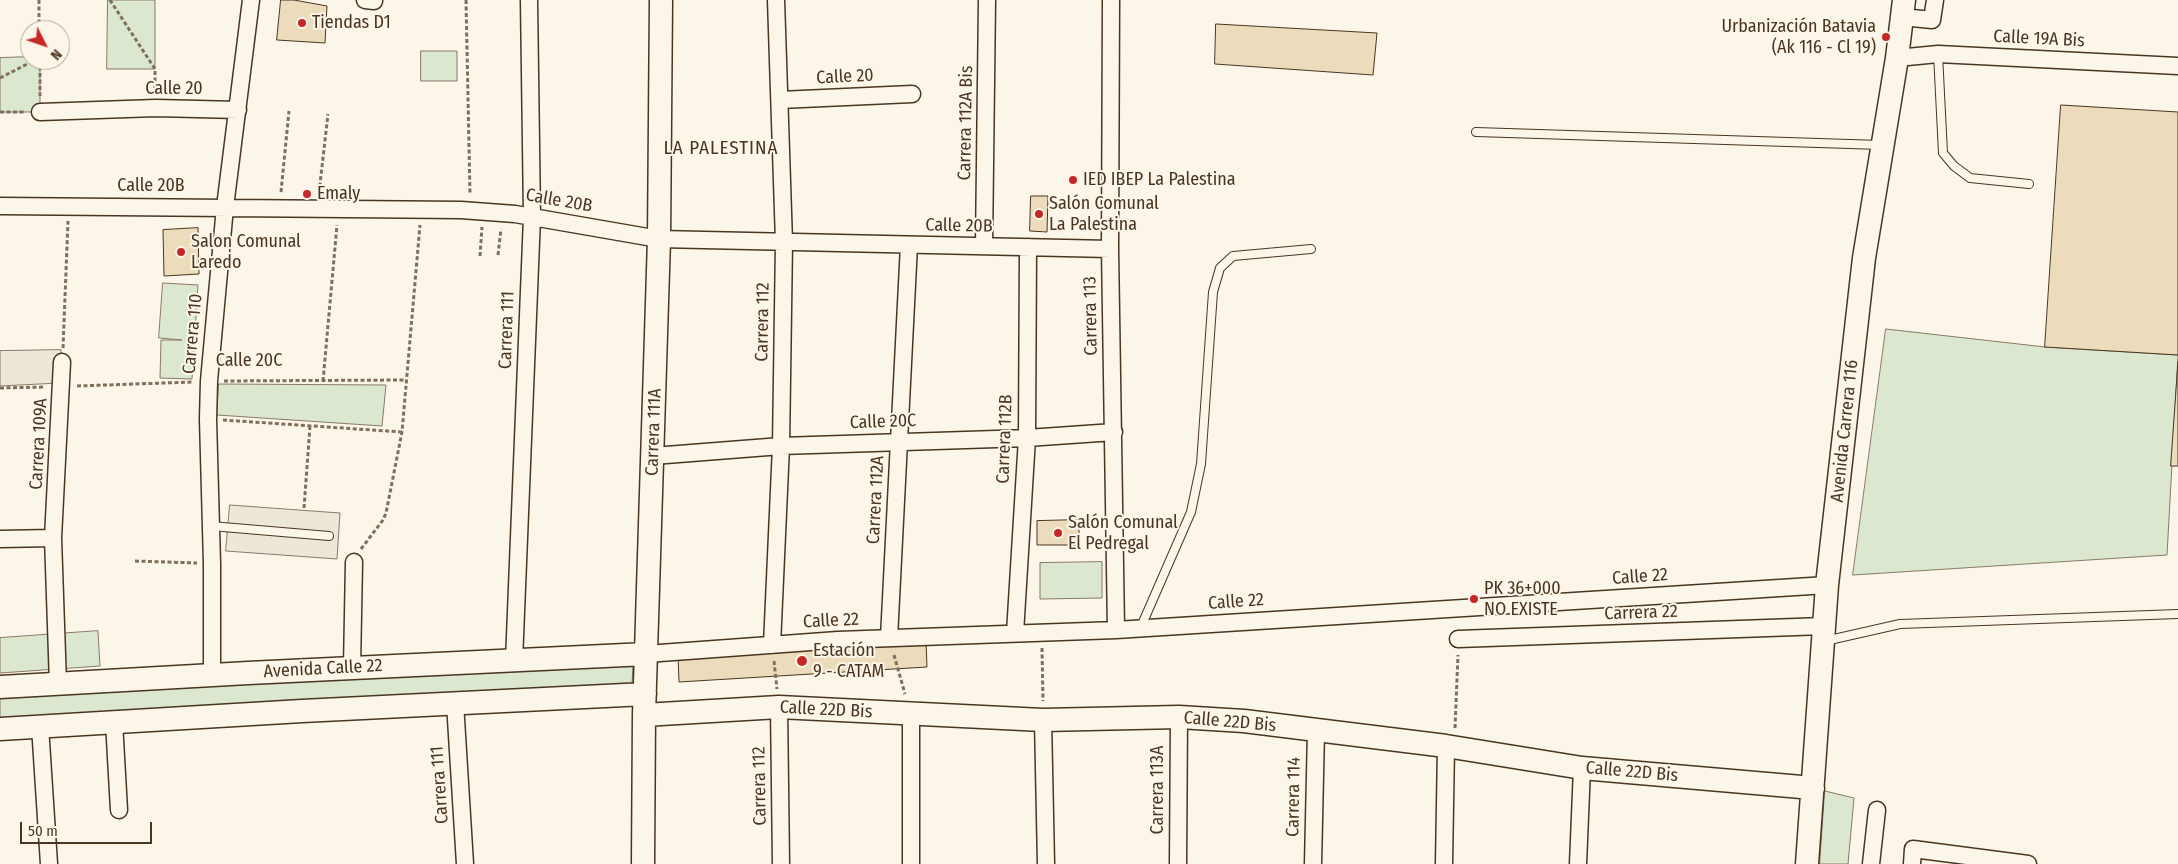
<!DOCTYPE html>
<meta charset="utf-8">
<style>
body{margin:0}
#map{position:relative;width:2178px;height:864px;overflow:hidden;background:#fbf6e9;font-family:"Fira Sans Condensed",sans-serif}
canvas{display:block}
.north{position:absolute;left:20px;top:20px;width:50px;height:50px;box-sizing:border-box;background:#fbf6e9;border:1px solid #b4a999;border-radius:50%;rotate:131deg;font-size:14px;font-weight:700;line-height:20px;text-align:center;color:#4a3520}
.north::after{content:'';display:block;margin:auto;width:18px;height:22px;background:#c62828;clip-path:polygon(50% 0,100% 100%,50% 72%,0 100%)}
.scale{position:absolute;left:20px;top:822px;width:132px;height:22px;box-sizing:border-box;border:2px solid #4a3520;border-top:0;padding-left:6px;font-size:15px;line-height:18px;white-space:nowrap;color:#4a3520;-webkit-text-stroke:4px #fbf6e9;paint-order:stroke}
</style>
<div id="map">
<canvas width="2178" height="864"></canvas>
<div class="north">N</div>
<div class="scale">50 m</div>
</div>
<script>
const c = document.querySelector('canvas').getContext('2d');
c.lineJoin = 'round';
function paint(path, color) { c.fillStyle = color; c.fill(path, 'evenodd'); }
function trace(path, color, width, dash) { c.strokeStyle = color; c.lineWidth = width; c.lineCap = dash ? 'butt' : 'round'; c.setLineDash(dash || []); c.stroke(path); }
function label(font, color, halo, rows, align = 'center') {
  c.font = font + ' "Fira Sans Condensed",sans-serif'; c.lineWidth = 4; c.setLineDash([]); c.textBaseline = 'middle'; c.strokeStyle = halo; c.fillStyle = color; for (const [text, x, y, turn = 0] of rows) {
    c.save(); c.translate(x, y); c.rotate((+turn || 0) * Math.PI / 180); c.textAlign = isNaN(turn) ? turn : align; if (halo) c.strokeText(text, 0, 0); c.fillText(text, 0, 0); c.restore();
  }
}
const green = new Path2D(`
 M108,0h47v69h-48z
 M421,51h36v30h-36z
 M30,57v3h10v52h-40v-54z
 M163,283l35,2 -6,94 -32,-1 1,-38h21l-23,-2z
 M1886,329l159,18 133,8 -11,200 -314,20z
 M219,384l167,1 -4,41 -165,-11z
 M1102,562v36l-62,1v-36z
 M98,631l2,35 -100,7v-35z
 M633,663l-1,23 -632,35v-28z
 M1825,791l29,7 -6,66h-28z`);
paint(green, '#dce7d0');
trace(green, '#887966', 1);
const parking = new Path2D(`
 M61,350l-2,33 -59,3v-35z
 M230,505l110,8 -3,46 -111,-8z`);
paint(parking, '#ede7d9');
trace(parking, '#887966', 1);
const building = new Path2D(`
 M281,0h13l33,6 -2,37 -48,-3z
 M1216,24l161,9 -4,42 -158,-11z
 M2061,105l117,7v243l-133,-8z
 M1031,196h17l-1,36 -17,-1z
 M198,228l1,46 -35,2 -1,-46z
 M2178,362v104h-7z
 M1079,520v25h-42v-24z
 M926,641l1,26 -248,15 -1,-27z`);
paint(building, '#ecdcbc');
trace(building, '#4a3520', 1);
const lane = new Path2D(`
 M1938,54l5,99 11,13 16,12 59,6
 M1476,132l405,13
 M211,526l118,10
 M1140,629l51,-117 10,-48 12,-172 7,-24 13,-12 78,-7
 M1825,641l75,-17 278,-10`);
const street = new Path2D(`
 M365,0l9,1
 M1111,0l-1,249 6,381
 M1902,17l30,3 3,-20
 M1897,58l41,-4 240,12
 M780,100l132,-6
 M40,112l116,-4 82,2
 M0,206l461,4 54,4 144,25 451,10
 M984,246l3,-246
 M653,456l128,-10 246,-8 87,-6
 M0,539l53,-1
 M1015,633l12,-195 1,-191
 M889,638l20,-393
 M1458,639l366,-13
 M772,645l9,-199 3,-204 -8,-242
 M646,654l192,-14 278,-10 711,-45
 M514,661l18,-444 -3,-217
 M352,667l2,-105
 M212,674v-110l-4,-145 1,-38 16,-174 26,-207
 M58,684l-5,-146 9,-176
 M455,703l10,161
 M779,707l2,157
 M911,714v150
 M1043,720l3,144
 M114,722l5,88
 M40,726l9,138
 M1178,864l1,-147
 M1313,864l3,-133
 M1444,864l2,-118
 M1578,864l4,-96
 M1871,864l6,-54
 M1912,864l1,-15 115,15`);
const secondary = new Path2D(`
 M0,687l248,-14 398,-19
 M644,715l135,-8 264,13 136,-3 65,4 202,25 136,22 231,20
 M0,729l302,-18 343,-17
 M643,864l1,-149 15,-476 2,-239
 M1807,864l20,-279 37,-327 33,-200 7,-58`);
trace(lane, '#4a3520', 10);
trace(street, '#4a3520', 19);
trace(secondary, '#4a3520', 25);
trace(new Path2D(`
 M39,0v30
 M110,0l45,69v25
 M466,0l4,195
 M40,60v36
 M0,78l35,-18
 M0,112h24
 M281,192l8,-81
 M319,193l9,-79
 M498,255l3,-26
 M480,256l2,-29
 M63,348l5,-127
 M224,381l182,-1
 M323,381l14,-156
 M77,386l116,-4
 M0,388l45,-1
 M223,420l179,12
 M304,508l6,-82
 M361,549l22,-29 3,-7 16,-81 18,-207
 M135,561l62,2
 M1042,648l1,53
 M894,655l11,39
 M774,661l3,28
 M1455,728l3,-73`), '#7f6f5c', 3, [4, 2.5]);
trace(lane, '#fbf6e9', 8);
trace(street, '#fbf6e9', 16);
trace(secondary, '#fbf6e9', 22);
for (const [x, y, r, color] of [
 [302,23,5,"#c62828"],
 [1886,37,5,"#c62828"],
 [1073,180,5,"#c62828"],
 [307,194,5,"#c62828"],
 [1039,214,5,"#c62828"],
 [181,252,5,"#c62828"],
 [1058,533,5,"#c62828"],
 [1474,599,5,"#c62828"],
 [802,661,6,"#c62828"]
]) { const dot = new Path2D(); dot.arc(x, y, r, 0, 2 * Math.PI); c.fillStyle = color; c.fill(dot); trace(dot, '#fbf6e9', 2); }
label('18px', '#4a3520', '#fbf6e9', [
 ["Tiendas D1",312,23],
 ["Urbanización Batavia",1876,27,"right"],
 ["(Ak 116 - Cl 19)",1876,48,"right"],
 ["IED IBEP La Palestina",1083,180],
 ["Emaly",317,194],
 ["Salón Comunal",1049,204],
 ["La Palestina",1049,225],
 ["Salon Comunal",191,242],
 ["Laredo",191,263],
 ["Salón Comunal",1068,523],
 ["El Pedregal",1068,544],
 ["PK 36+000",1484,589],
 ["NO EXISTE",1484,610],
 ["Estación",813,651],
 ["9 - CATAM",813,672]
], 'left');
label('18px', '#4a3520', '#fbf6e9', [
 ["Calle 19A Bis",2039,39,3],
 ["Calle 20",845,77,-3],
 ["Calle 20",174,89],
 ["Carrera 112A Bis",966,123,-89],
 ["Calle 20B",151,186],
 ["Calle 20B",559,201,10],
 ["Calle 20B",959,226,1],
 ["Carrera 113",1091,316,-91],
 ["Carrera 112",763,322,-89],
 ["Carrera 111",507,330,-88],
 ["Carrera 110",193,334,-85],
 ["Calle 20C",249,361],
 ["Calle 20C",883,422,-2],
 ["Avenida Carrera 116",1845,431,-84],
 ["Carrera 111A",654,432,-88],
 ["Carrera 112B",1005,439,-88],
 ["Carrera 109A",39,444,-87],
 ["Carrera 112A",876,500,-87],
 ["Calle 22",1640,577,-4],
 ["Calle 22",1236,602,-4],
 ["Carrera 22",1641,613,-2],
 ["Calle 22",831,621,-3],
 ["Avenida Calle 22",323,669,-3],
 ["Calle 22D Bis",826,710,3],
 ["Calle 22D Bis",1230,722,5],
 ["Calle 22D Bis",1632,772,5],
 ["Carrera 111",440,785,-94],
 ["Carrera 112",760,786,-91],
 ["Carrera 113A",1158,790,-90],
 ["Carrera 114",1294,797,-89]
]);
c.letterSpacing = '1px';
label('19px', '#4a3520', '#fbf6e9', [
 ["LA PALESTINA",721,149]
]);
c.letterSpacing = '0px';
</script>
